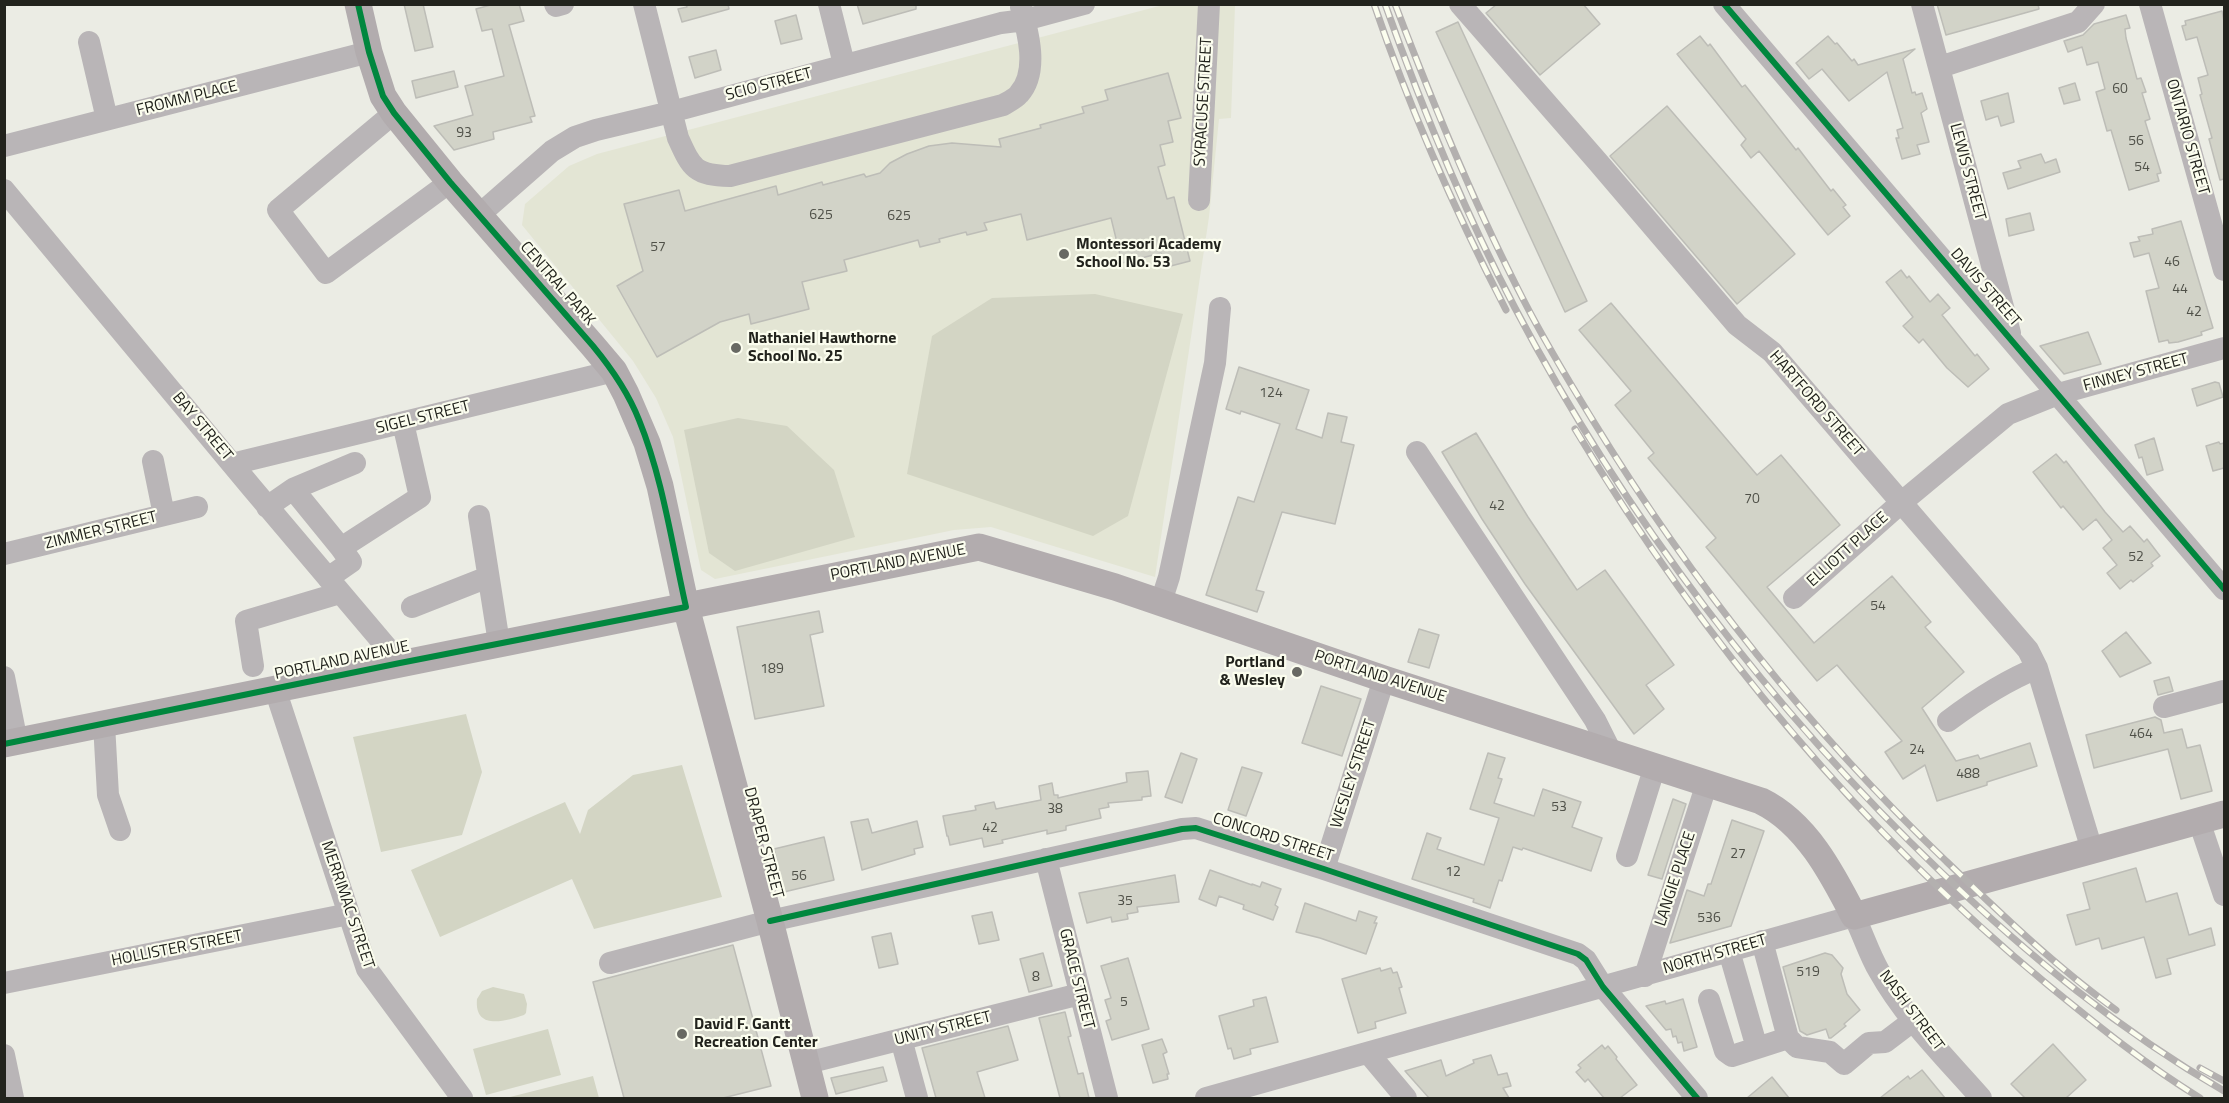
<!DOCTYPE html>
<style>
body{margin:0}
#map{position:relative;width:2229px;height:1103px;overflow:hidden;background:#ebece4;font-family:"Titillium Web",sans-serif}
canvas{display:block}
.frame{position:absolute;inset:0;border:6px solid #22231d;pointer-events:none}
</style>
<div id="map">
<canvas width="2229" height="1103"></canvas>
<div class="frame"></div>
</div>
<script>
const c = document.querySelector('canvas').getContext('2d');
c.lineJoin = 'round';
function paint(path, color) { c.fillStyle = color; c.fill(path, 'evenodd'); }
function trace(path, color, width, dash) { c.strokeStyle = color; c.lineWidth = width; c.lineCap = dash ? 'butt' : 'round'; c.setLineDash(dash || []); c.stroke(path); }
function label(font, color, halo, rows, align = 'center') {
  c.font = font + ' "Titillium Web",sans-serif'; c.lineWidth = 4.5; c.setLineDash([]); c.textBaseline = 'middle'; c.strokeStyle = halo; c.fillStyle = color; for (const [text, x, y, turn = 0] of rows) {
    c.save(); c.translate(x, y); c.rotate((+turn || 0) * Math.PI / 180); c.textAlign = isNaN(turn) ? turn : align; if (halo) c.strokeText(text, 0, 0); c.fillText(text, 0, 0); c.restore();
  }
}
paint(new Path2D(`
 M1163,5h72l-4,113 -12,1 -10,98 -54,360 -164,-50 -37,3 -239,49 -14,-9 -28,-133 -17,-39 -23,-37 -111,-136 3,-21 44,-38 28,-12z`), '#e3e5d4');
paint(new Path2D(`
 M1095,294l88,20 -55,202 -35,20 -186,-62 25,-138 60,-38z
 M738,418l49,8 47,44 21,67 -120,34 -26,-18 -25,-123z
 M466,714l16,58 -20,63 -81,17 -28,-115z
 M682,765l40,132 -128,32 -22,-50 -132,58 -29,-67 154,-68 15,32 8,-24 45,-35z
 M493,987l31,7 3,10 -1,9 -2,2c-18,6 -50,16 -47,-16l5,-8z
 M548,1029l13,46 -75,20 -13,-46z
 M593,1076l6,22h-93z`), '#d3d5c4');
const building = new Path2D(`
 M404,4h19l10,43 -18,4z
 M494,4h25l5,17 -15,4 26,91 -5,1 2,5 -39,10 1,7 -40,11 -20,-24 39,-11 -8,-29 39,-10 -12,-47 -10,2 -6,-22z
 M686,4h42l1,5 -47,13 -4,-13 9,-2z
 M857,4h59v5l-53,15z
 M1497,4h86l17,20 -60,51 -54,-62z
 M1937,4h101l1,5 -93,26z
 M2222,11l2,10v158l-4,1 -11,-41 3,-1 -12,-43 2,-1 -4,-16 10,-3 -11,-38 -11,3 -4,-14 4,-1 -1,-4z
 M796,15l6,24 -21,5 -6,-23z
 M2126,15l4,13 -5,1 1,9 11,41 4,-1 5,14 -4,1 8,26 -5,2 16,52 -4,1 2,7 -30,9 -18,-60 -4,1 -11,-39 9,-3 -7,-27 -11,3 -5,-18 -14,5 -4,-11 19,-6 11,-11z
 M1458,22l129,279 -22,11 -129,-280z
 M1700,36l8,10 2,-2 32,43 3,-2 51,65 2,-2 33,43 2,-2 13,16 -3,2 7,9 -22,19 -69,-84 -8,7 -10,-13 5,-6 -69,-85z
 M1828,36l7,8 2,-1 15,18 2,-2 4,6 57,-16 -12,10 9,34 3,-1 1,3 6,-2 5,16 -6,4 8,29 -12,3 3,9 -18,5 -6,-21h3l-2,-8 6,-2 -16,-56 -38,29 -27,-32 -13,10 -13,-16z
 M716,50l5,20 -26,8 -6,-21z
 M454,71l4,16 -42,11 -4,-17z
 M1168,73l13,45 -13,3 5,21 -13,3 5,20 -7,2 9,32 7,-2 16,64 -27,7 -2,-15 -39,10 -11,-45 -84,22 -6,-26 -37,9 3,7 -20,5 -1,-3 -27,7 1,3 -20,5 -2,-7 -74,20 3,11 -45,11 7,27 -58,15 -2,-10 -29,8 -63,35 -40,-71 26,-15 -19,-67 55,-14 6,21 91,-25 2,9 44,-13 1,3 41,-11 2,3 14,-4 10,-10 17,-9 22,-8 23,-3 49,4 -2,-8 42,-11 -1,-3 44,-12 -2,-6 26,-7 -3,-10z
 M2075,83l5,17 -16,4 -5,-16z
 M2008,93l6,29 -13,4 -3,-10 -12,4 -5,-19z
 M1667,106l128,148 -58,50 -127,-148z
 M2041,154l4,9 11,-4 4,13 -52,17 -5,-16 18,-5 -3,-7z
 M2030,213l4,17 -25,6 -3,-17z
 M2181,221l32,107 -12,4 1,3 -24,7 -9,1 -1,-3 -9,2 -13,-51 13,-3 -10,-35 -15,4 -4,-14 10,-2 -2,-4 15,-3 -1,-5z
 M1901,270l6,8 2,-2 21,26 8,-8 12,14 -8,7 33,41 2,-2 12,15 -21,18 -21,-19 -24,-29 -4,4 -16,-17 10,-9 -27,-35z
 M1611,303l146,172 24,-20 59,70 -73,62 47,56 78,-67 39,46 -6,5 39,45 -42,36 34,53 22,-6 2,4 50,-16 7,23 -50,16v3l-50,16 -12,-36 -22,14 -18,-27 17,-11 -65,-76 -20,16 -111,-134 10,-9 -68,-80 6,-5 -39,-48 16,-14 -52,-61z
 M2088,332l13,32 -37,10 -24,-28z
 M1239,367l70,23 -13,39 26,9 6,-25 19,4 -6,25 13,3 -19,79 -53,-12 -26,78 8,2 -7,20 -51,-17 32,-98 16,5 26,-78 -39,-13 -1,3 -14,-5z
 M2215,382l4,1 4,14 -26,9 -5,-17z
 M1476,433l52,84 49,73 28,-20 69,95 -28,20 18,24 -30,25 -109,-150 -43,-65 -40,-67z
 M2154,438l9,32 -16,5 -5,-18 -3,1 -4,-13z
 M2219,442l1,2 4,-1v25l-11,3 -7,-25z
 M2056,454l8,9 2,-2 39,51 18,20 7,-6 14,16 3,-3 13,17 -9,7 2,3 -20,16 -2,-2 -11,9 -13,-16 10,-8 -14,-17 9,-8 -16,-21 -13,11 -20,-24 -2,2 -28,-36z
 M819,611l4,21 -13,3 14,71 -69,13 -18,-92z
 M1419,629l20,6 -10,33 -21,-6z
 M2126,632l25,31 -31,14 -18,-26z
 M2169,677l4,14 -15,4 -4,-14z
 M1321,686l40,13 -19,57 -40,-13z
 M2155,717l6,3 3,13 18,-4 5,19 13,-3 12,46 -31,8 -13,-50 -74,19 -8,-33z
 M1181,753l16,6 -15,44 -17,-6z
 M1488,753l17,5 -7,20 4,1 -8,24 40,13 9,-27 38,13 -9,25 30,11 -11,33 -68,-23 -1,2 -9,-3 -11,34 -3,-1 -9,28 -17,-6 1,-3 -62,-20 15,-46 14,5 -4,11 47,16 15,-47 -29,-9z
 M1242,767l20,6 -16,43 -18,-6z
 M1148,771l3,25 -9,1v3l-34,3 1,4 -10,2 2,9 -35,8v4l-19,4v-4l-45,10 1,3 -19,4 -2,-9 -32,7 -2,-9h-1l-4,-20 33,-6 -1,-4 19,-4 2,7 45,-9 -2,-14 13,-3 2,12h4v3l69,-16 -1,-9z
 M1673,799l13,5 -24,75 -14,-4z
 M868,819l4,14 45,-12 6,26 -9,2 1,5 -53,16 -11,-48z
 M1732,820l32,11 -33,95 -61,17 17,-53 17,6 4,-12h3z
 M824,837l10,43 -50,12 -10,-43z
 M2136,868l10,34 31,-9 12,42 22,-7 4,17 -48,14 4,15 -15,4 -12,-41 -42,12 -3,-11 -23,7 -9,-30 23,-6 -7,-26z
 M1210,870l42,15v-1l8,3 2,-5 19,7 -6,16 3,2 -5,13 -30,-11 1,-4 -25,-9 -3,10 -17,-7z
 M1175,875l4,27 -42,5 1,5 -11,2 1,5 -16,3 -1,-5 -24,6 -8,-30z
 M1305,903l51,18 3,-10 18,6 -3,6h3l-11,31 -46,-16 -24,-6z
 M992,912l7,28 -20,4 -7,-28z
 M891,933l7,31 -19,4 -7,-31z
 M733,945l38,141 -48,12h-99l-31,-116z
 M1043,953l9,33 -23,6 -9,-33z
 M1825,953l7,2 11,13 -2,6 6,20 13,16 -16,14 2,2 -15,12h-2l-3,-9 -19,6 -7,-4 -17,-64z
 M1128,958l21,71 -37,11 -6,-19 5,-2 -6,-19 6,-2 -10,-32z
 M1380,968l1,3 10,-3 2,5 4,-1 5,15 -3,1 7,25 -31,9 1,6 -18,5 -16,-54z
 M1266,997l12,45 -28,7 1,5 -17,5 -3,-11 -3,1 -9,-33 35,-10 -1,-6z
 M1683,999l14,48 -13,4 -2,-9 -4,1 -2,-7 -3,1 -2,-8 -5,1 -20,-24 19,-5 1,3z
 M1065,1012l6,24 -3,1 10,37 5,-1 6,25h-29l-21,-80z
 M1008,1026l10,34 -41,12 8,26h-49l-14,-50z
 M1162,1039l5,13 -4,2 6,20h-2l1,5 -15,4 -11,-38z
 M2053,1044l33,36 -20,18h-41l-14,-14z
 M1602,1045l3,4 3,-3 9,11 -1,2 21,26 -17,13h-16l-16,-19 -3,3 -9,-10 5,-4 -3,-3z
 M1491,1055l7,20 9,-2 4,13 -8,2 6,10h-80l-24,-27 36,-11 5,16 28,-13 -1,-3z
 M883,1067l4,14 -51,13 -5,-16z
 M1922,1070l23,28h-65l28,-22 2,3z
 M1772,1077l17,21h-42z`);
paint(building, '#d2d3c8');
trace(building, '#bdbdb7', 1.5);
trace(new Path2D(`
 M555,4l1,2 7,-2
 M644,4l34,134c14,31 17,37 52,38l273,-71c5,-3 12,-6 16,-11 20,-22 9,-62 2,-87
 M829,4l15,60
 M1460,4l137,157 140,164 35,27 256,298 9,18 55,182
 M1724,4l500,585
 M1922,4l88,329
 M2150,4l74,266
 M89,42l18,77
 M1940,67l138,-45 16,-18
 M394,113l-116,97 48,63 124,-91
 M4,146l365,-94
 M4,190l248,298 148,175
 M1199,200l10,-196
 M479,215l73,-64 23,-14 21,-7 75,-18 330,-89 24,-3 59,-16
 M1417,452l178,268 16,32
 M153,461l11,54
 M232,464l382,-93
 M293,489l62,-26
 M267,507l26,-18 48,59
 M479,516l20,127
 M4,554l193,-47
 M328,578l23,-16 -10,-14 79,-51 -17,-74
 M1794,598l108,-96 106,-88 50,-20 166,-46
 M1161,602l8,-25 46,-214 5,-55
 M412,607l76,-30
 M253,666l-7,-45 94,-28
 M4,677l13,65
 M275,689l92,280 95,129
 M2164,707l60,-16
 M1948,721c28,-21 57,-40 89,-53
 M104,724l4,71 12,35
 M2199,821l25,74
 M1627,856l28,-90
 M1046,859l61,239
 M1324,869l60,-190
 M1762,941l26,97
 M610,963l160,-42 412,-92 14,-1 128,41 254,85 8,6 17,27 94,111
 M1645,976l62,-193
 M4,983l345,-69
 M1709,1000l16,51 7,5 25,-8 -28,-97
 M901,1039l16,59
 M1757,1048l31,-10 9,9 33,5 14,12 25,-21 16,-1 29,-22
 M1369,1054l37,44
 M4,1055l9,43
 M807,1063l273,-69
 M1206,1098l648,-182c9,18 15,38 25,55 26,47 67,87 102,127`), '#b9b5b7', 22);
trace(new Path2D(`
 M358,4l11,48 14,44 11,17 56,69 143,164 21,25 12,23 21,49 13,43 26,121 84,314 45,177
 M4,744l975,-197 136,40 269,92 377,122c45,22 71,72 93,115l370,-102`), '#b2acae', 27);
const rail = new Path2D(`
 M1374,4c36,106 81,207 132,306
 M1385,4c37,104 79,207 130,304 110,209 256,402 427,565 88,84 177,157 282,218
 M1395,4c38,100 79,200 128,295 21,41 45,81 69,120 99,162 217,311 354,442 54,52 109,105 170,149
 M1575,429c126,210 284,400 473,556 49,40 98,80 152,113
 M2200,1068l24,13`);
trace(rail, '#b3b0af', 7);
trace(rail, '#fbfdee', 4.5, [14]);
trace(new Path2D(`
 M1724,4l500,585
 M4,744l396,-81 286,-56c-14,-62 -23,-128 -47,-187 -11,-28 -27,-51 -46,-74l-143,-164 -56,-69 -11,-17 -14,-44 -11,-48
 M770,921l412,-92 14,-1 128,41 254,85 8,6 17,27 94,111`), '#00873e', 6);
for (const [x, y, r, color] of [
 [1064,254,6,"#686963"],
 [736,348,6,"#686963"],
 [1297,672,6,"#686963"],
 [682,1034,6,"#686963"]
]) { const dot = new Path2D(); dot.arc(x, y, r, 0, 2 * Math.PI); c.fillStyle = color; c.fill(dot); trace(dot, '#fbfdee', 2); }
label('14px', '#4f5048', null, [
 ["60",2120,90],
 ["93",464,134],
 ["56",2136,142],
 ["54",2142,168],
 ["625",821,216],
 ["625",899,217],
 ["57",658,248],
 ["46",2172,263],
 ["44",2180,290],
 ["42",2194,313],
 ["124",1271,394],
 ["70",1752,500],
 ["42",1497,507],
 ["52",2136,558],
 ["54",1878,607],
 ["189",772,670],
 ["464",2141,735],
 ["24",1917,751],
 ["488",1968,775],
 ["53",1559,808],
 ["38",1055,810],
 ["42",990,829],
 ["27",1738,855],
 ["12",1453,873],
 ["56",799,877],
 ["35",1125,902],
 ["536",1709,919],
 ["519",1808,973],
 ["8",1036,978],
 ["5",1124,1003]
]);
label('16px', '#22231d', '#fbfdee', [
 ["SCIO STREET",769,85,-15],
 ["FROMM PLACE",187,99,-14],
 ["SYRACUSE STREET",1204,102,-87],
 ["ONTARIO STREET",2187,137,74],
 ["LEWIS STREET",1967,172,75],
 ["CENTRAL PARK",557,284,49],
 ["DAVIS STREET",1985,288,49],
 ["FINNEY STREET",2136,373,-15],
 ["HARTFORD STREET",1816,404,49],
 ["SIGEL STREET",423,418,-14],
 ["BAY STREET",202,427,50],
 ["ZIMMER STREET",101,531,-14],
 ["ELLIOTT PLACE",1848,550,-42],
 ["PORTLAND AVENUE",898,563,-11],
 ["PORTLAND AVENUE",342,661,-12],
 ["PORTLAND AVENUE",1380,677,18],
 ["WESLEY STREET",1354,774,-72],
 ["CONCORD STREET",1273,838,18],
 ["DRAPER STREET",763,843,75],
 ["LANGIE PLACE",1676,879,-72],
 ["MERRIMAC STREET",347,905,71],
 ["HOLLISTER STREET",177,949,-11],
 ["NORTH STREET",1715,955,-16],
 ["GRACE STREET",1076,979,76],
 ["NASH STREET",1911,1011,53],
 ["UNITY STREET",943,1029,-14]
]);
label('bold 16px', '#22231d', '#fbfdee', [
 ["Montessori Academy",1076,245],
 ["School No. 53",1076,263],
 ["Nathaniel Hawthorne",748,339],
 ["School No. 25",748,357],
 ["Portland",1285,663,"right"],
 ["& Wesley",1285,681,"right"],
 ["David F. Gantt",694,1025],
 ["Recreation Center",694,1043]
], 'left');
</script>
